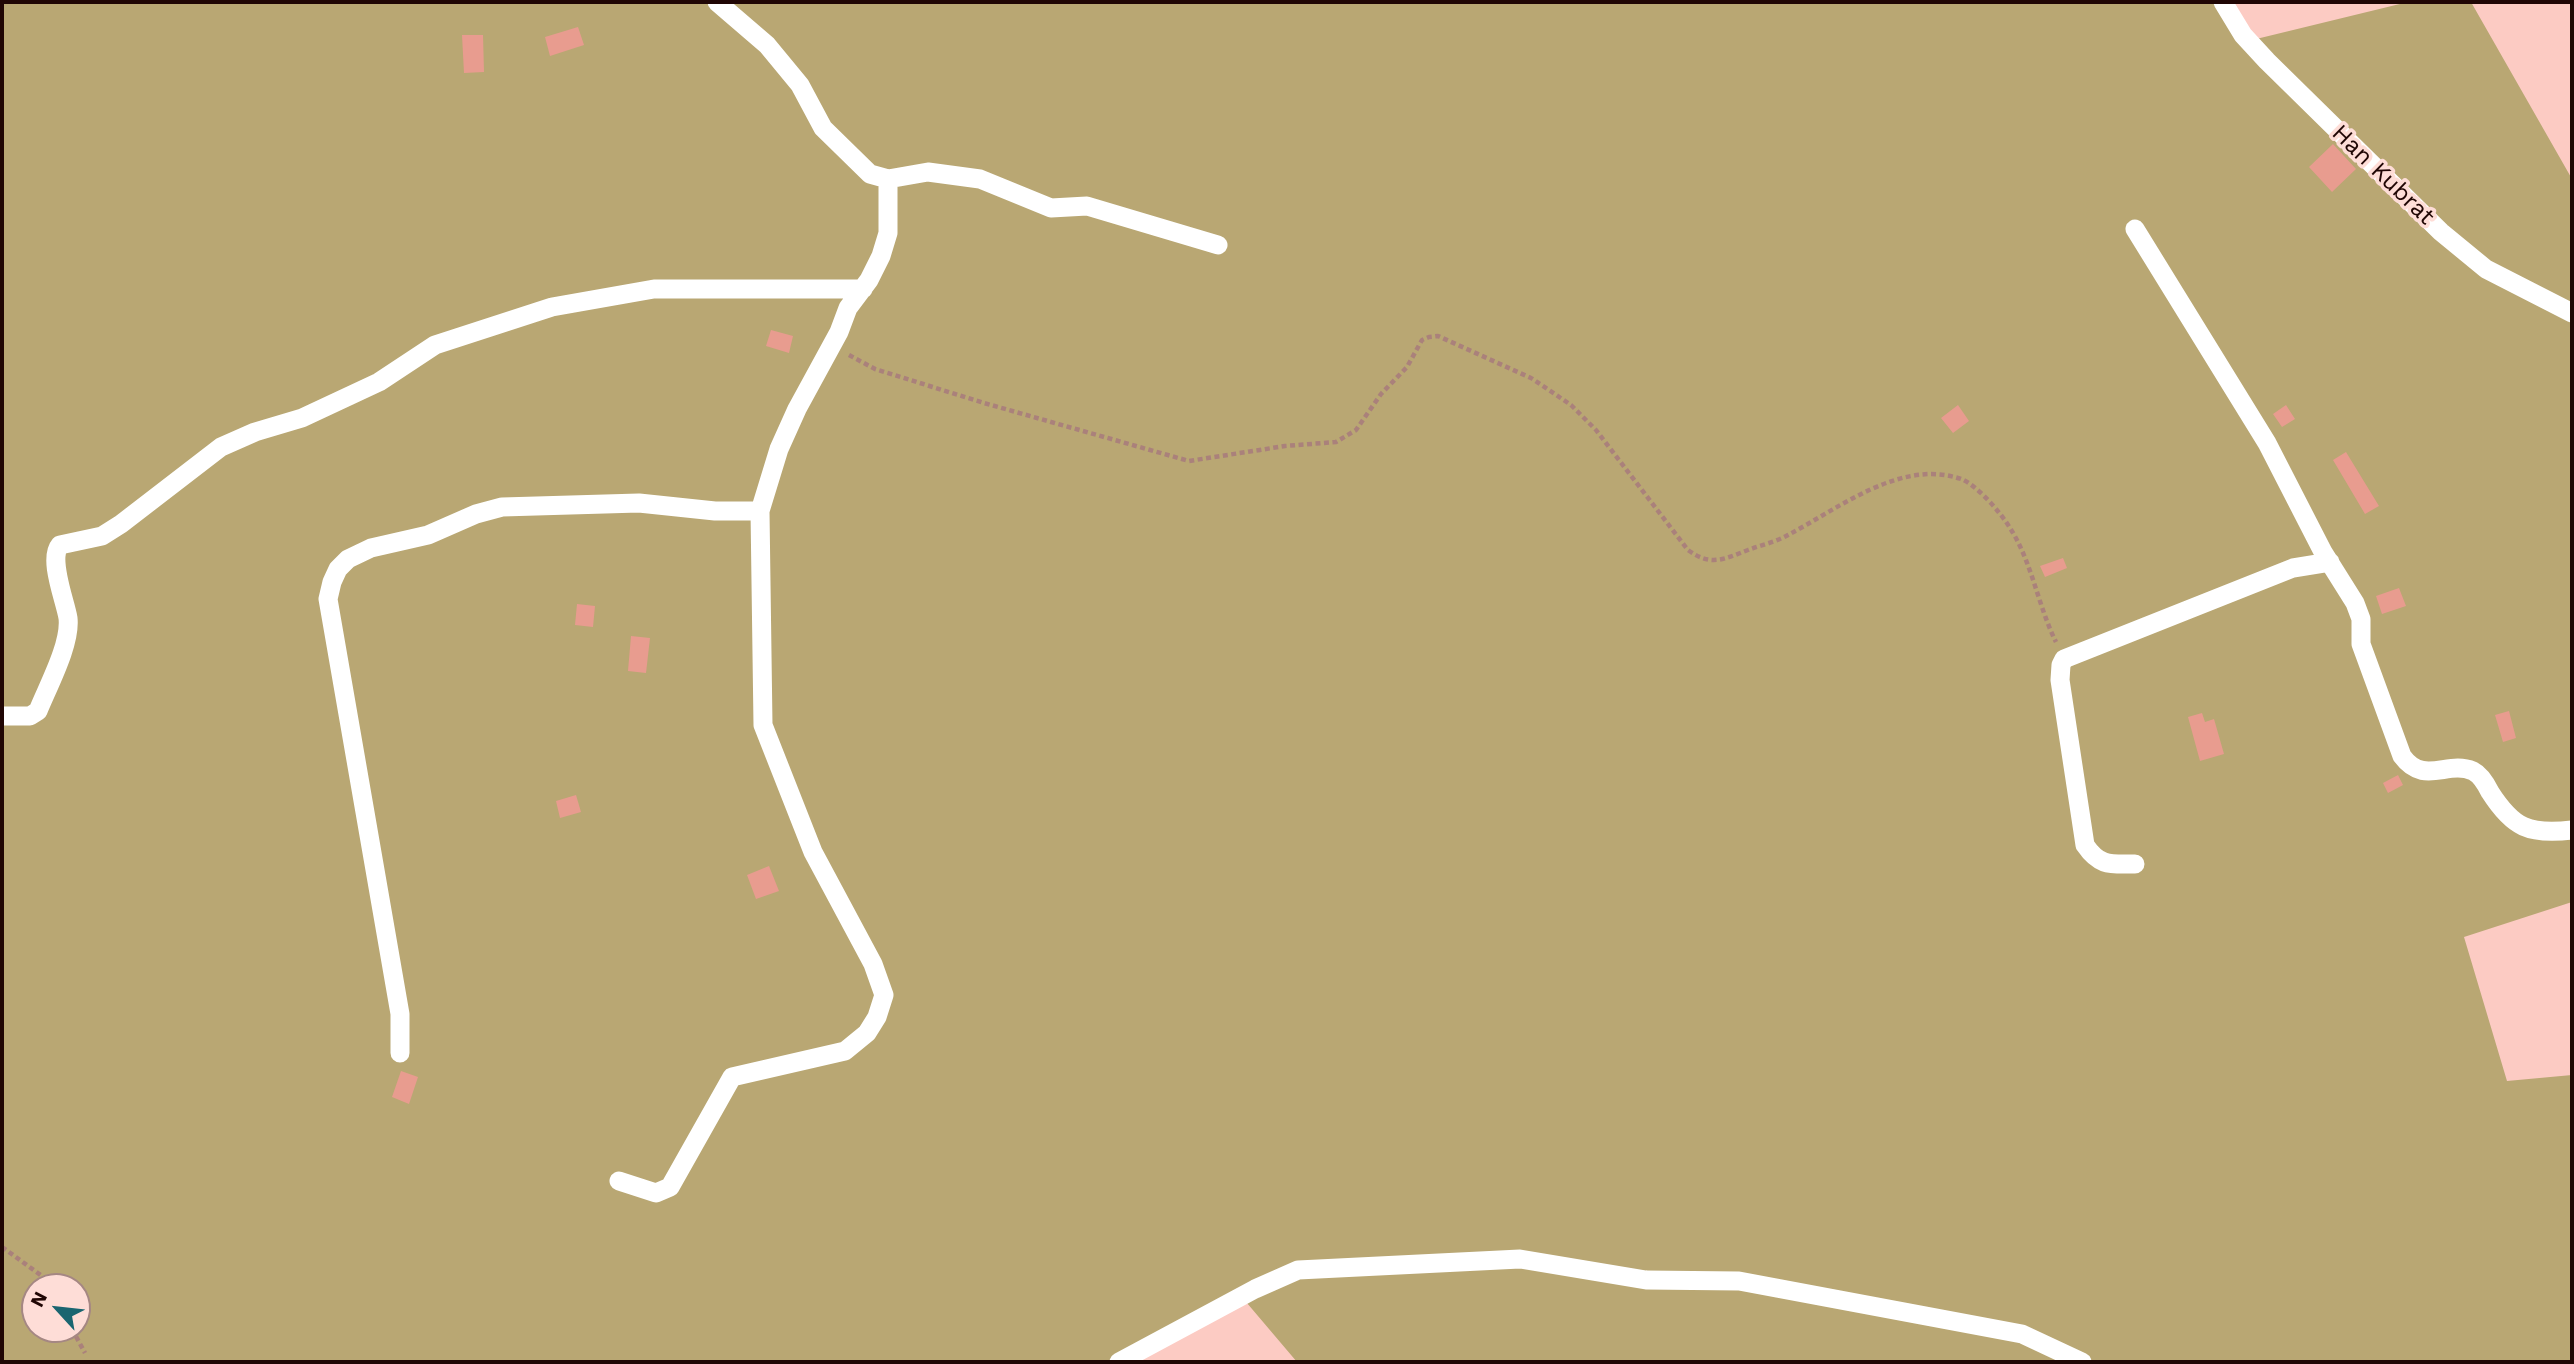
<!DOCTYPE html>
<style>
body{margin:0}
#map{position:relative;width:2574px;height:1364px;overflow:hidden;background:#fccbc3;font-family:"Work Sans",sans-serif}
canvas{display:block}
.frame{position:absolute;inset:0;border:4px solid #200604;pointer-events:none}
.north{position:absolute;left:21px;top:1273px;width:70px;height:70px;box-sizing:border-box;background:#feddd7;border:2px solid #a58783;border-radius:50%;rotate:297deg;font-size:19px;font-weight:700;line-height:28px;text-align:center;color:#200604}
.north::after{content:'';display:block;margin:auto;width:24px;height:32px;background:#1a6570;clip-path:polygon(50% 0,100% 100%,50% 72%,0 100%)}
</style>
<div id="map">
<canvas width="2574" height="1364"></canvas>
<div class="frame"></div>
<div class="north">N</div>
</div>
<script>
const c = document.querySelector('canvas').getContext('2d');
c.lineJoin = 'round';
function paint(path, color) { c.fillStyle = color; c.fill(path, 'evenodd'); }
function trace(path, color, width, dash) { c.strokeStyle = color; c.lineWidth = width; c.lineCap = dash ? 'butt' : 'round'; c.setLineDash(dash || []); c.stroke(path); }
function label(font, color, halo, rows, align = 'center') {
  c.font = font + ' "Work Sans",sans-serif'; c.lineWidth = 7; c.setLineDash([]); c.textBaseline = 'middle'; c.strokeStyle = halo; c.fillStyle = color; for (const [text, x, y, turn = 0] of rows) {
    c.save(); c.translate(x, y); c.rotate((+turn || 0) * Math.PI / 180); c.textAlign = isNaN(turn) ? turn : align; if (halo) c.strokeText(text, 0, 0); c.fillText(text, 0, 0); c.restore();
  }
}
paint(new Path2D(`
 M2,2h2224l22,39 160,-39h63l101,177v723l-108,35 43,144 65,-6v287h-1275l-56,-66 -122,66h-1117zM35,1287h42v42h-42z`), '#b9a773');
paint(new Path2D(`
 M578,27l6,18 -34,11 -5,-19z
 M462,35h21l1,37 -20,1z
 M2333,144l23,25 -24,23 -23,-25z
 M771,330l22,6 -4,17 -23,-7z
 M1958,405l11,16 -16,12 -12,-15z
 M2286,405l9,14 -13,8 -9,-13z
 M2346,452l33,54 -14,8 -32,-54z
 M2063,558l4,10 -22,9 -5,-11z
 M2399,588l7,18 -24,8 -6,-18z
 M577,604l18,2 -2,21 -18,-2z
 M631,636l19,2 -4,35 -18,-2z
 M2509,711l7,27 -13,4 -8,-27z
 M2202,713l3,9 9,-3 10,35 -24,7 -12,-44z
 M2398,775l5,10 -15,8 -5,-10z
 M576,795l5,17 -21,6 -4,-17z
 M769,866l10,25 -23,8 -9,-24z
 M401,1071l17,6 -9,27 -17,-7z`), '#e89c8f');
trace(new Path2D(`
 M849,355l26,14 109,34 205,58 96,-15 51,-4 20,-12 25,-36 26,-27 15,-27 7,-3 9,-1 93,42 40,27 25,25 92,120c23,17 36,9 60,0 13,-5 28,-8 40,-15 50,-26 113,-77 173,-56 16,6 40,34 49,49 22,34 28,78 46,114
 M2,1247l44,32 4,8
 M72,1329l13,24`), '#aa817b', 4.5, [5, 3.5]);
trace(new Path2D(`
 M717,2l50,43 33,40 23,43 47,46 18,5 40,-7 52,7 71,29 36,-2 131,39
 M2223,2l20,33 24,26 174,171 45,37 86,44
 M2135,229l132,214 56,109 32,51 6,16v25l41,112c22,30 45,4 71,15 8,4 13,13 17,21 23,36 39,43 82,38
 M2,716h28l8,-5c10,-25 33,-67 30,-93 -3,-18 -20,-59 -8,-73l42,-9 19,-12 100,-77 34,-15 47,-14 77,-36 56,-37 117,-38 102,-18h209
 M2135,864c-24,0 -35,3 -50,-19l-25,-165 1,-15 3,-6 229,-91 37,-6
 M400,1053v-39l-72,-415 4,-17 6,-13 10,-10 23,-11 57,-13 48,-21 26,-7 137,-4 76,8h45
 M619,1181l37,12 14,-6 62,-110 113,-26 22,-18 10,-16 7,-22 -11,-31 -60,-112 -50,-127 -3,-214 19,-62 18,-40 42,-77 9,-24 21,-28 12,-24 7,-23v-54
 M1119,1362l136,-73 43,-19 222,-11 126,21 93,1 283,53 60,28`), '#fff', 19);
label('24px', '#200604', '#feddd7', [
 ["Han Kubrat",2383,175,44]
]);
</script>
